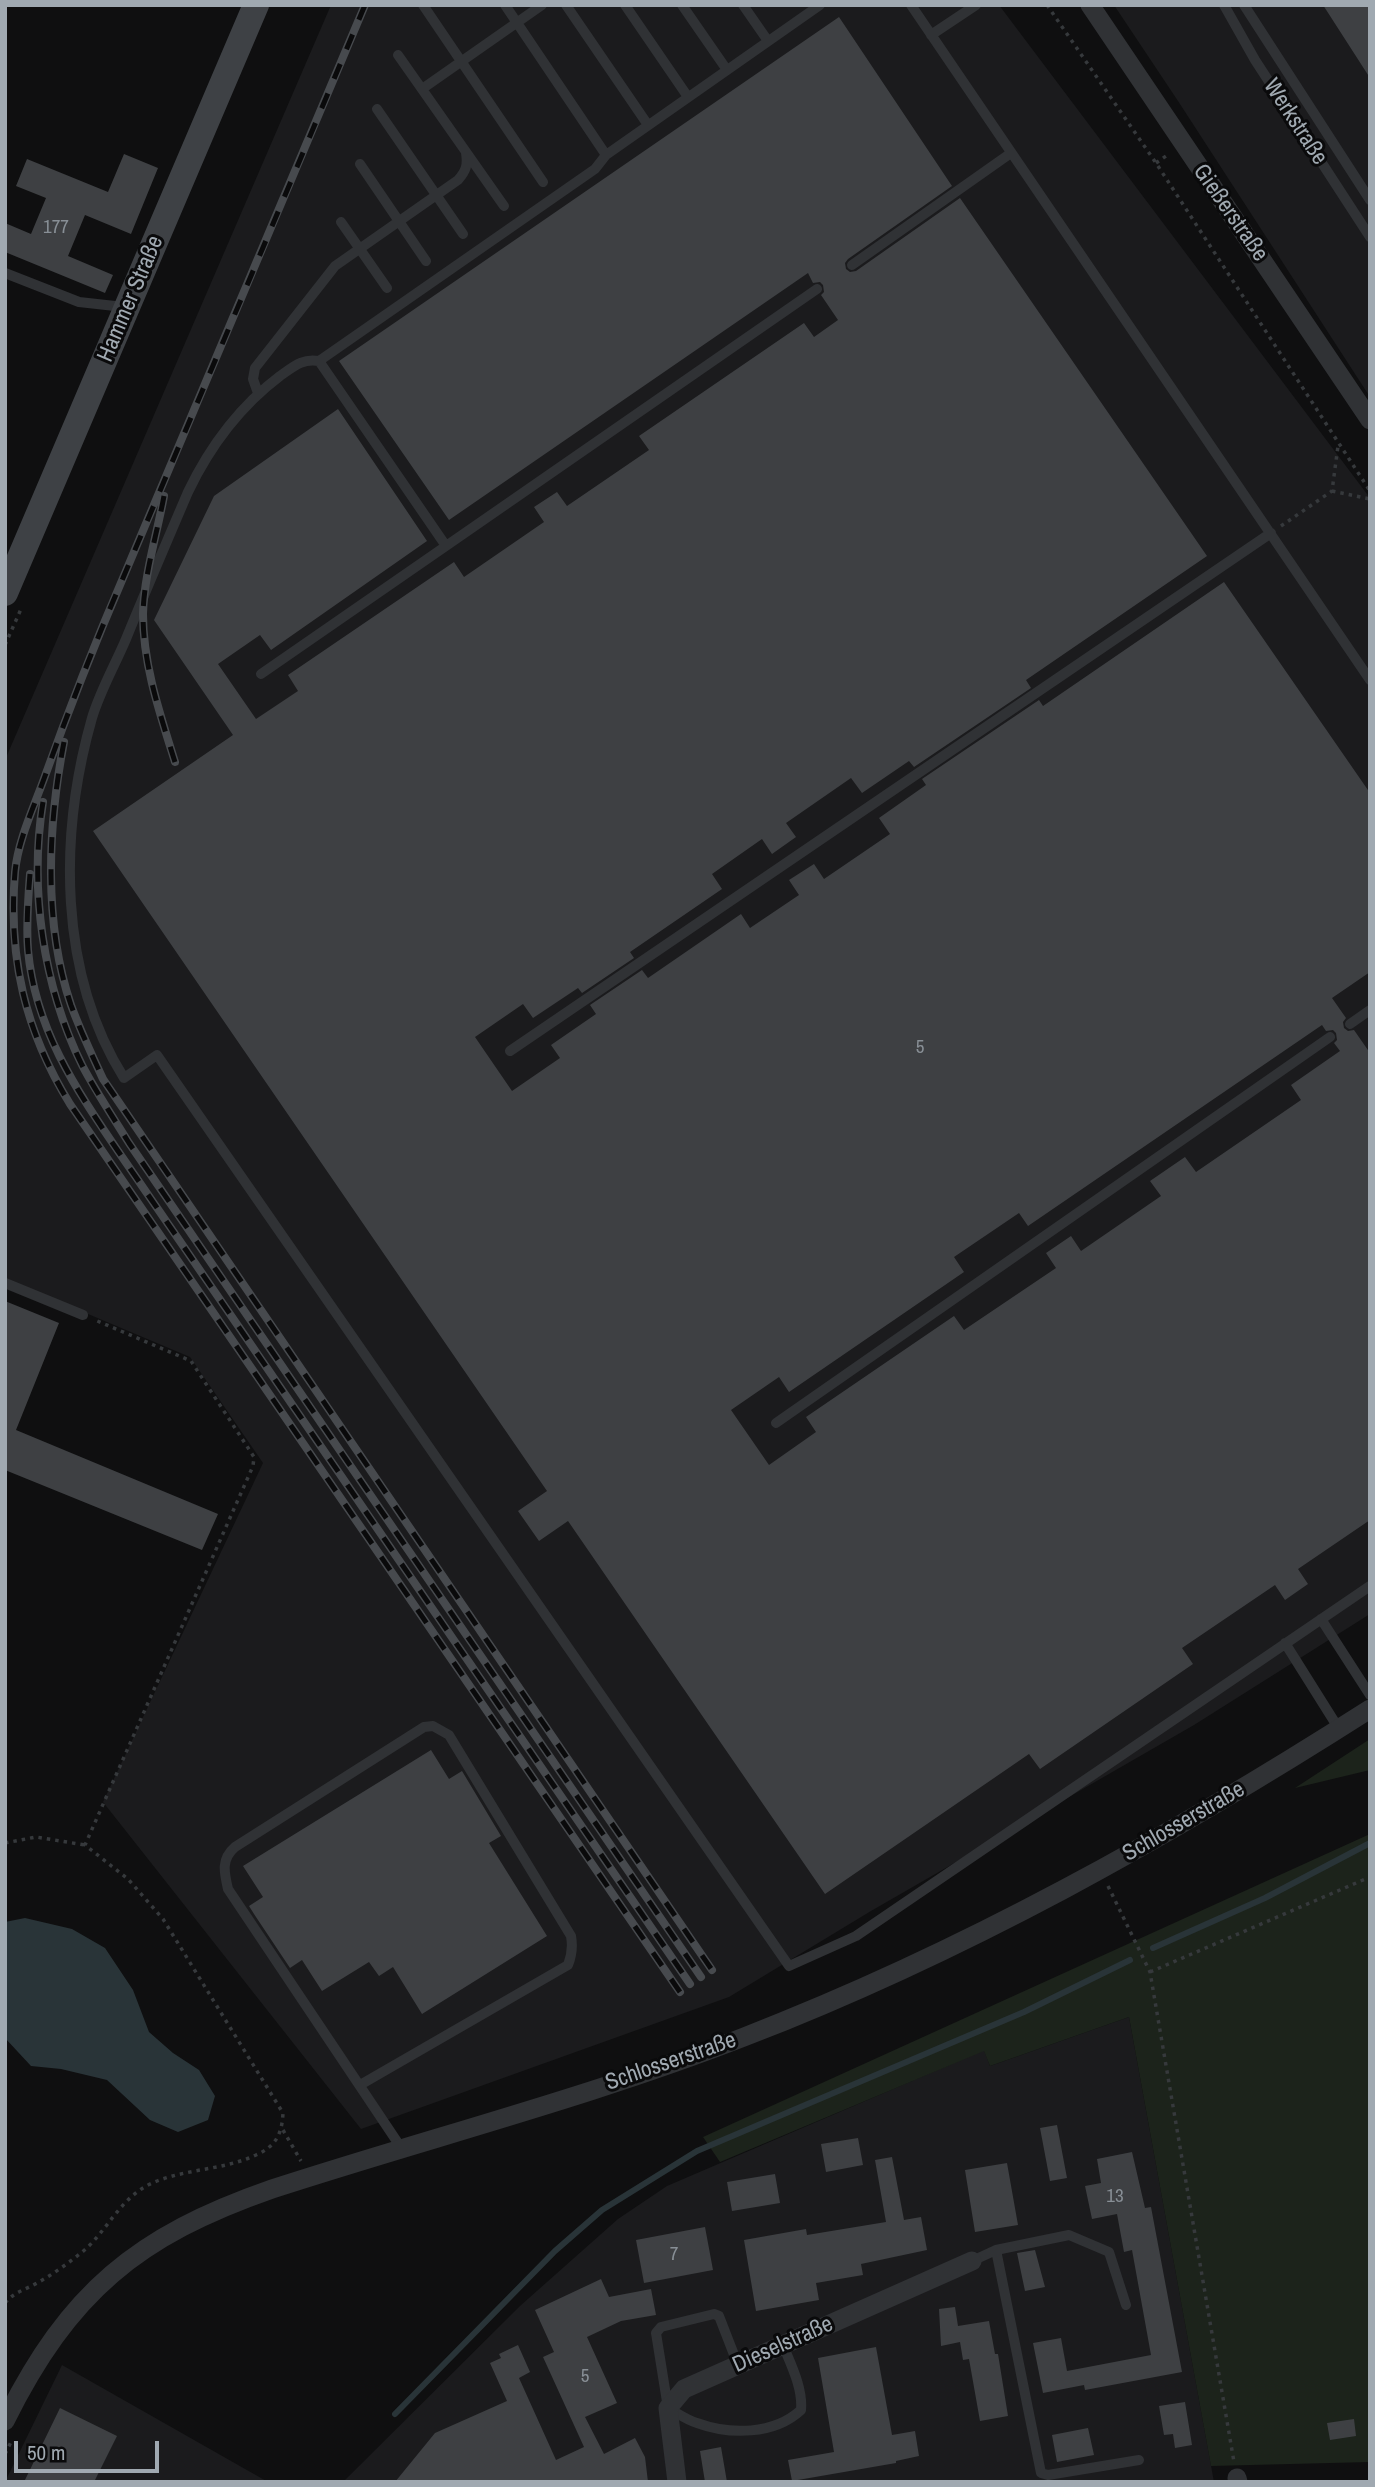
<!DOCTYPE html>
<meta charset="utf-8">
<style>
body{margin:0}
#map{position:relative;width:1375px;height:2487px;overflow:hidden;background:#0f0f10;font-family:"Archivo Narrow",sans-serif}
canvas{display:block}
.frame{position:absolute;inset:0;border:7px solid #a0a9b1;pointer-events:none}
.scale{position:absolute;left:14px;top:2441px;width:145px;height:32px;box-sizing:border-box;border:4px solid #a0a9b1;border-top:0;padding-left:9px;font-size:21px;line-height:24px;white-space:nowrap;color:#a0a9b1;-webkit-text-stroke:5px #0a0a0b;paint-order:stroke}
</style>
<div id="map">
<canvas width="1375" height="2487"></canvas>
<div class="frame"></div>
<div class="scale">50 m</div>
</div>
<script>
const c = document.querySelector('canvas').getContext('2d');
c.lineJoin = 'round';
function paint(path, color) { c.fillStyle = color; c.fill(path, 'evenodd'); }
function trace(path, color, width, dash) { c.strokeStyle = color; c.lineWidth = width; c.lineCap = dash ? 'butt' : 'round'; c.setLineDash(dash || []); c.stroke(path); }
function label(font, color, halo, rows, align = 'center') {
  c.font = font + ' "Archivo Narrow",sans-serif'; c.lineWidth = 6; c.setLineDash([]); c.textBaseline = 'middle'; c.strokeStyle = halo; c.fillStyle = color; for (const [text, x, y, turn = 0] of rows) {
    c.save(); c.translate(x, y); c.rotate((+turn || 0) * Math.PI / 180); c.textAlign = isNaN(turn) ? turn : align; if (halo) c.strokeText(text, 0, 0); c.fillText(text, 0, 0); c.restore();
  }
}
paint(new Path2D(`
 M331,5h668l371,493v1116l-176,111 -323,186 -142,86 -368,132 -258,-327 160,-339 -73,-106 -185,-78v-519z
 M1114,5h256v392l-192,-296z
 M1129,2017l85,465h-871l177,-176 98,-87 49,-33 317,-136 6,16z
 M62,2365l206,117h-263z`), '#1b1b1d');
paint(new Path2D(`
 M1370,1739v31l-75,18z
 M1370,1834v628l-159,4 -82,-449 -139,49 -6,-15 -264,111 -17,-25z`), '#1c231b');
paint(new Path2D(`
 M25,1918l47,11 33,19 28,42 16,42 24,21 26,17 16,26 -7,24 -30,12 -28,-12 -43,-40 -46,-11 -30,-3 -26,-28v-116z`), '#293438');
trace(new Path2D(`
 M1153,1948l112,-50 105,-55
 M395,2414l160,-163 47,-41 95,-59 327,-139 106,-52`), '#293438', 6);
paint(new Path2D(`
 M1323,5h47v73z
 M839,17l113,169 -104,73 -3,4 1,6 4,3 6,-1 104,-73 247,358 -181,124 5,8 -117,79 -5,-6 -47,32 -11,-15 -65,45 10,14 -24,17 -10,-15 -50,35 10,15 -92,63 4,6 -52,35 -4,-5 -45,30 -10,-14 -48,33 37,54 48,-33 -9,-13 45,-31 -6,-9 52,-35 6,8 93,-64 9,14 49,-33 -10,-15 25,-16 10,15 66,-45 -11,-16 47,-33 -4,-6 117,-79 4,6 181,-124 146,211v179l-38,26 14,20 -3,4 1,6 4,3 6,-1 16,23v467l-72,49 10,15 -23,16 -10,-15 -93,63 11,16 -153,105 -11,-15 -204,140 -257,-373 -29,20 -21,-30 29,-20 -454,-660 140,-96 -79,-115 60,-124 124,-87 89,132 -156,109 -11,-15 -42,29 38,55 42,-28 -10,-16 166,-113 10,15 80,-55 -10,-15 23,-15 10,14 82,-56 -10,-14 165,-113 10,14 24,-17 -17,-25 3,-3 -1,-7 -3,-3 -7,1 -5,-10 -359,247 -110,-159zM1322,1025l4,6 7,-1 3,3 1,7 -3,3 6,8 -49,34 10,15 -105,72 -11,-15 -35,24 11,15 -80,55 -10,-15 -25,17 10,15 -92,62 -10,-14 -66,45 -82,56 10,15 -47,33 -38,-55 48,-33 10,15 175,-120 -10,-15 65,-44 9,13z
 M124,154l34,14 -27,66 -46,-19 -17,41 45,19 -8,18 -100,-41v-29l26,11 15,-36 -30,-12 11,-27 81,33z
 M5,1301l54,22 -43,107 202,84 -16,36 -197,-80z
 M431,1750l18,29 13,-8 39,65 -12,7 58,93 -125,78 -29,-47 -14,9 -10,-14 -47,29 -20,-31 -12,8 -36,-54 -5,-8 14,-9 -20,-31z
 M1057,2125l10,53 -17,3 -10,-53z
 M858,2138l5,27 -37,7 -5,-28z
 M1132,2152l13,56 6,-1 31,165 -97,18 -1,-5 -41,8 -10,-50 28,-5 6,33 84,-16 -19,-105 -8,2 -7,-38 -25,5 -7,-33 16,-3 -4,-24z
 M892,2157l12,63 17,-3 6,33 -66,14 2,11 -47,8 3,17 -63,11 -12,-71 62,-11 1,6 79,-13 -11,-62z
 M1007,2163l11,62 -43,7 -10,-62z
 M775,2174l5,29 -48,8 -5,-29z
 M705,2227l8,43 -69,13 -8,-43z
 M1035,2250l10,37 -20,4 -8,-38z
 M601,2279l8,18 42,-8 5,26 -35,6 -34,16 30,66 -32,14 19,37 31,-16 10,19 3,25h-253l40,-49 72,-32 -17,-38 11,-5 -2,-4 19,-9 12,27 -11,6 37,82 28,-13 -41,-90 11,-5 -19,-42z
 M955,2307l3,19 31,-5 6,33h3l10,62 -28,5 -11,-62 -6,1 -3,-18 -19,4 -2,-37z
 M876,2347l16,88 23,-4 4,25 -23,5v2l-104,18 -4,-21 46,-8 -16,-94z
 M1185,2402l7,43 -17,3 -2,-14 -9,1 -5,-29z
 M60,2408l57,28 -23,46h-70z
 M1354,2419l2,17 -26,4 -3,-17z
 M1088,2428l6,27 -37,7 -5,-27z
 M721,2447l6,35h-22l-5,-31z`), '#3e4043');
trace(new Path2D(`
 M1047,5l109,158 214,328
 M1156,163l13,-9
 M1332,491l38,8
 M1281,526l51,-35 6,-45
 M5,645l16,-36
 M5,1843l31,-6 49,8
 M1108,1886l42,86 84,490
 M1150,1972l220,-95
 M283,2130l18,31
 M5,2303c9,-11 20,-13 32,-20 15,-8 30,-19 44,-30 25,-20 37,-52 67,-68 35,-17 74,-14 108,-30 20,-9 26,-21 27,-42l-120,-194 -35,-40 -43,-34 168,-379 1,-9 -63,-96 -96,-41
 M5,2454l7,-14`), '#36393c', 3.5, [3.5, 5]);
trace(new Path2D(`
 M423,5l120,177
 M505,5l101,150 214,-150
 M566,5l82,120
 M625,5l63,92
 M682,5l45,65
 M743,5l25,36
 M911,5l459,675
 M1224,5l31,55 115,177
 M1244,5l126,195
 M931,35l45,-30
 M398,55l106,151
 M422,89l120,-84
 M377,109l86,125
 M360,164l66,97
 M341,222l46,66
 M852,265l159,-112
 M5,273l74,29 45,5
 M319,361l276,-192 11,-14
 M258,393l-5,-14 2,-11 80,-102 123,-86c8,-9 10,-15 8,-27
 M446,546l371,-257
 M261,674l185,-128 -127,-185c-17,-3 -26,6 -39,15 -41,31 -70,70 -92,116 -21,49 -42,98 -62,147 -11,26 -26,52 -34,79 -33,116 -34,255 32,360l33,-23 632,911 67,-30 514,-350
 M1350,1024l20,-14
 M510,1051l761,-518
 M5,1283l78,32
 M776,1423l554,-386
 M1321,1619l49,76
 M1285,1643l54,86
 M360,2085l208,-120c4,-10 5,-18 3,-29l-122,-201 -16,-9 -9,1 -189,120c-14,12 -11,25 -7,42l174,260
 M996,2250l45,223 7,2 91,-15
 M972,2261l24,-11 73,-15 40,17 17,53
 M738,2365l-19,-49 -5,-2 -53,13 -5,6 12,75c9,5 19,12 29,15 33,12 77,12 104,-13 2,-22 -10,-45 -18,-65`), '#303235', 10);
trace(new Path2D(`
 M1090,5l280,415
 M5,2421c64,-129 132,-185 267,-232 157,-51 318,-92 472,-152 220,-85 427,-201 626,-328
 M1237,2478l1,4
 M677,2482l-9,-74 16,-19 288,-128`), '#303235', 19);
trace(new Path2D(`
 M5,593l251,-588`), '#3e4145', 26);
const rail = new Path2D(`
 M365,5c-80,191 -161,382 -242,573 -28,65 -54,131 -78,198 -11,31 -27,64 -30,96 -7,86 10,159 55,232l610,888
 M164,496c-7,38 -20,79 -21,118 0,51 17,100 32,148
 M64,742c-16,83 -21,181 7,263 9,25 21,50 32,74l609,891
 M43,802c-14,87 0,184 39,263 14,27 31,52 47,78l572,834
 M30,874c-2,25 -4,51 -2,76 7,78 47,138 90,201l572,833`);
trace(rail, '#474a4e', 8);
trace(rail, '#0a0a0b', 5, [16]);
label('19px', '#888f96', null, [
 ["177",56,228],
 ["5",920,1048],
 ["13",1115,2197],
 ["7",674,2255],
 ["5",585,2377]
]);
label('23px', '#a0a9b1', '#0a0a0b', [
 ["Werkstraße",1295,122,57],
 ["Gießerstraße",1230,213,55],
 ["Hammer Straße",131,299,-67],
 ["Schlosserstraße",1184,1822,-30],
 ["Schlosserstraße",671,2062,-19],
 ["Dieselstraße",783,2345,-24]
]);
</script>
